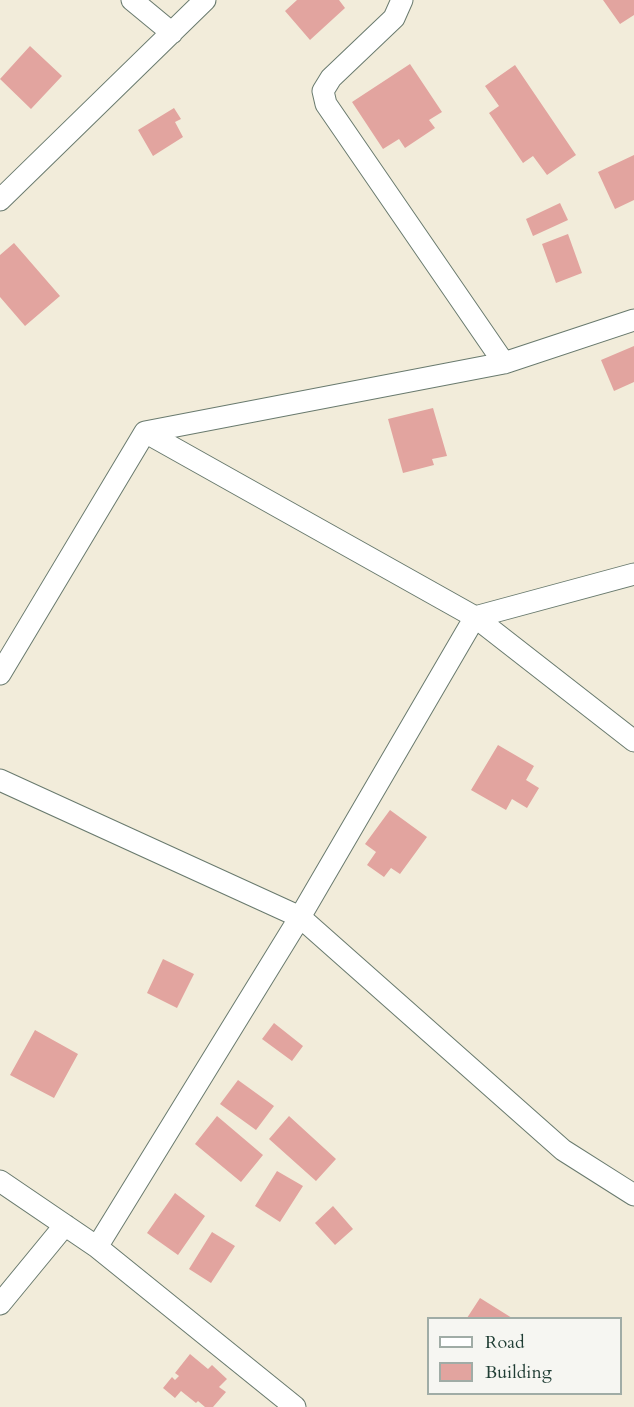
<!DOCTYPE html>
<style>
body{margin:0}
#map{position:relative;width:634px;height:1407px;overflow:hidden;background:#f2ecda;font-family:Cardo,serif}
canvas{display:block}
.legend{position:absolute;left:427px;top:1317px;width:195px;height:78px;box-sizing:border-box;background:#f6f6f2;border:2px solid #a0aca6;margin:0;padding:8px 10px;list-style:none;font-size:18px;color:#1f3d34}
.legend li{display:flex;align-items:center;gap:12px;height:30px}
.legend b{width:30px;border:2px solid #a0aca6}
</style>
<div id="map">
<canvas width="634" height="1407"></canvas>
<ul class="legend">
<li><b style="height:8px;background:#fff"></b>Road</li>
<li><b style="height:16px;background:#e2a49f"></b>Building</li>
</ul>
</div>
<script>
const c = document.querySelector('canvas').getContext('2d');
c.lineJoin = 'round';
function paint(path, color) { c.fillStyle = color; c.fill(path, 'evenodd'); }
function trace(path, color, width, dash) { c.strokeStyle = color; c.lineWidth = width; c.lineCap = dash ? 'butt' : 'round'; c.setLineDash(dash || []); c.stroke(path); }
paint(new Path2D(`
 M297,0h42l6,8 -35,32 -25,-29z
 M603,0h31v15l-14,9z
 M30,46l32,30 -31,33 -31,-30z
 M410,64l32,48 -13,8 6,8 -30,20 -6,-9 -16,10 -31,-47z
 M515,65l61,90 -29,20 -14,-19 -10,7 -34,-50 10,-7 -14,-20z
 M174,108l7,11 -6,3 8,15 -30,19 -15,-26z
 M634,155v45l-19,9 -17,-37z
 M560,203l8,17 -35,16 -7,-17z
 M568,234l14,39 -26,10 -14,-39z
 M14,243l46,53 -35,30 -25,-29v-42z
 M634,346v36l-20,9 -13,-31z
 M433,408l14,48 -15,3 2,6 -31,8 -15,-54z
 M498,745l36,21 -8,14 13,8 -12,20 -15,-9 -6,11 -35,-20z
 M390,810l37,27 -27,37 -9,-6 -7,9 -17,-12 9,-13 -11,-8z
 M163,959l31,15 -17,34 -30,-15z
 M274,1023l29,23 -11,15 -30,-22z
 M35,1030l43,24 -24,44 -44,-23z
 M238,1080l36,26 -18,24 -36,-26z
 M217,1116l46,39 -22,27 -46,-38z
 M289,1116l47,43 -20,22 -47,-42z
 M277,1171l26,15 -23,36 -25,-16z
 M175,1193l30,23 -27,39 -31,-22z
 M333,1206l20,23 -18,16 -20,-22z
 M212,1232l23,14 -24,37 -22,-14z
 M480,1298l32,20h-45z
 M190,1354l18,15 4,-4 15,14 -8,8 7,5 -13,15h-8l-7,-6 -2,2 -15,-12 -6,7 -12,-10 9,-11 3,3 4,-4 -4,-3z`), '#e2a49f');
const street = new Path2D(`
 M132,0l40,33
 M402,0l-8,18 -63,60 -8,13 3,13 178,259
 M0,200l205,-200
 M145,432l330,185 159,124
 M0,674l145,-242 359,-69 130,-43
 M0,780l300,137 263,233 71,45
 M0,1181l97,66 198,160
 M97,1247l203,-330 175,-300 159,-43
 M0,1304l65,-79`);
trace(street, '#697a6e', 23);
trace(street, '#fff', 21);
</script>
